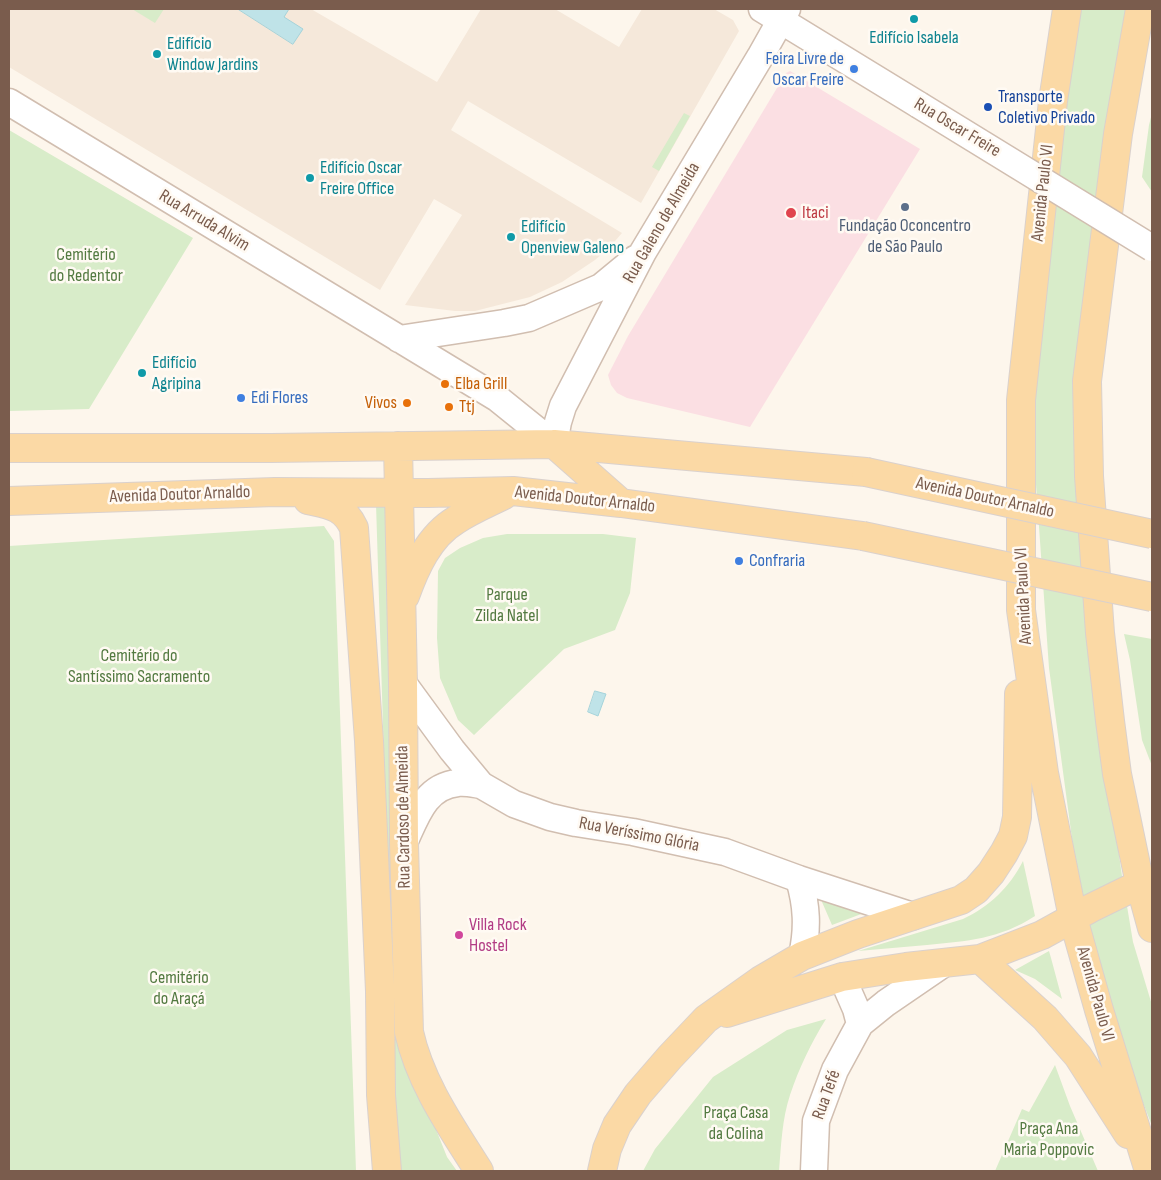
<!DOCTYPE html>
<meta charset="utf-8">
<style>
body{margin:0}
#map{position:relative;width:1161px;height:1180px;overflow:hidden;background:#fdf6ec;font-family:"Sofia Sans Condensed",sans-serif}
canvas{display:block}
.frame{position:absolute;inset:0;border:10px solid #7a5c4d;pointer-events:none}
</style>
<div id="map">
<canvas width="1161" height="1180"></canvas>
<div class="frame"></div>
</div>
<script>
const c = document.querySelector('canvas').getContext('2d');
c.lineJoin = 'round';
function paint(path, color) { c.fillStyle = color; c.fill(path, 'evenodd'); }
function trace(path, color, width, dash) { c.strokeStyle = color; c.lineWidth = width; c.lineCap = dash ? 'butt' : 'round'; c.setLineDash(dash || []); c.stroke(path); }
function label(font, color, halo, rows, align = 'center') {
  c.font = font + ' "Sofia Sans Condensed",sans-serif'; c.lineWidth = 5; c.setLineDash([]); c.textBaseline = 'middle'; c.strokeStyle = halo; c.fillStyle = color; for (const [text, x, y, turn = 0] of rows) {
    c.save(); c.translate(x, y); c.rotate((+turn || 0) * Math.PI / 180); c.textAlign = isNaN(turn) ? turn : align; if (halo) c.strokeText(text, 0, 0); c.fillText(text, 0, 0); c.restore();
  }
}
paint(new Path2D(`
 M9,9h302l126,73 44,-73h74l64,38 23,-38h72l19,11 6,11 -98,172 -173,-102 -17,29 171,103 -13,15 -14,12 -33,22 -32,15 -55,14h-20l-50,-6 57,-90 -28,-16 -54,91 -371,-223z`), '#f5e8da');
paint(new Path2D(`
 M790,71l130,78 -170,278 -123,-29 -10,-5 -6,-8 -3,-10 20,-39 158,-263z`), '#fbdfe3');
paint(new Path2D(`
 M132,9h32l-9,14z
 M1068,9h72l-66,372 13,247 35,248 11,66 19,63v121l-46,-119 -28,-124 -29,-215 -19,-268z
 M684,113l6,3 -31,55 -7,-4z
 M1152,113v79l-10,-15 7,-52z
 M9,130l184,108 -104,171 -80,2z
 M388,503l15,544 44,110 10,14h-60l-21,-667z
 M324,526l10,15 22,630h-347v-625z
 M507,534h96l33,4 -6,55 -15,37 -51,19 -90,86 -16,-15 -18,-42 -3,-40 1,-67 7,-13 15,-10 23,-10z
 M1124,634l28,5v127l-10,-26 -12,-80z
 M1023,861l12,55c-35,23 -68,25 -108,29 -23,2 -46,4 -69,6l105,-32c27,-13 46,-31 60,-58z
 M823,900l41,13 -32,12 -10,-23z
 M1049,951l2,7 11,41 -27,-20 -20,-9z
 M826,1019c-15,24 -27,49 -36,76 -8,24 -9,51 -11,76h-136l12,-22 58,-72 74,-47z
 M1055,1065l15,41 28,65h-103l27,-62 7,3z`), '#d8ecc9');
const water = new Path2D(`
 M238,9h51l-5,8 19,12 -10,15z
 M595,691l11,3 -8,22 -10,-4z`);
paint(water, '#bfe3e8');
trace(water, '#a5d3da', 1);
const minor = new Path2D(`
 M762,9l157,96
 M9,102l488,296 57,46
 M399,339l105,-16 25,-5 72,-31 34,-28
 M554,444l4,-22 5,-16 80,-154 117,-195 27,-48
 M403,683l49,67 29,35 33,19 36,13 26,6 57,9 92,20 74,27 114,37
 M404,843c12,-26 21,-57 54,-60 7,-1 16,1 23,2
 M799,879c8,27 9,49 3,77
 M842,977l14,32 4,15
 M814,1171l2,-50 19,-51 25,-46 26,-21 57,-39`);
const major = new Path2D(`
 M1067,9l-14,92 -32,299v210l23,163 29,145 26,92 50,161
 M1140,9l-22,125 -31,247 2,95 11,157 10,88 7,53 23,110 12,44
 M554,444l67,59
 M398,446l5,237 1,160 5,189c11,51 43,96 70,139
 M9,448h262l283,-4 312,28
 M308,500c22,5 36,6 46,28l15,213 11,250 1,104 6,76
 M9,501l266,-9 153,1 85,-2 108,12 242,33
 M405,596c10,-28 24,-60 51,-76 15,-10 32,-17 48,-25
 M980,959l65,59 33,38 50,78
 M727,1013l115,-36 64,-10 74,-8 62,-24 49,-27 49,-24
 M602,1171l5,-22 10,-24 21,-31 32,-37 36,-38 55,-39 41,-24 56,-22 103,-34 15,-10 15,-17 13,-20 9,-17 4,-19 2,-123`);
trace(minor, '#d1beb0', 29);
trace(major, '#dad1cd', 30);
trace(minor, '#fff', 26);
trace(major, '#fbd9a5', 28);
const minorBridge = new Path2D(`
 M919,105l233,143`);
const majorBridge = new Path2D(`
 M866,472l286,62
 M863,536l289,61`);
trace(minorBridge, '#d1beb0', 29, []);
trace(majorBridge, '#dad1cd', 30, []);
trace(minorBridge, '#fff', 26);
trace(majorBridge, '#fbd9a5', 28);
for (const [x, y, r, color] of [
 [914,19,5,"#0f9aa8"],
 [157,54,5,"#0f9aa8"],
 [854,69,5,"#3f7fe0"],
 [988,107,5,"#1a4fb4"],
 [310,178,5,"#0f9aa8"],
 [905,207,5,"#5c6f8a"],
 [791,213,6,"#e0444e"],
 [511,237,5,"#0f9aa8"],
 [142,373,5,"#0f9aa8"],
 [445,384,5,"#e8710a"],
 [241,398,5,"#3f7fe0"],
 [407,403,5,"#e8710a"],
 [449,407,5,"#e8710a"],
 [739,561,5,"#3f7fe0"],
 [459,935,5,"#d1479c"]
]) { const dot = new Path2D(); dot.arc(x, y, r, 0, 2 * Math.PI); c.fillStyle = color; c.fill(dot); trace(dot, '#fffaf3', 2); }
label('18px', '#0d838f', '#fffaf3', [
 ["Edifício Isabela",914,38,"center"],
 ["Edifício",167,44],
 ["Window Jardins",167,65],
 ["Edifício Oscar",320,168],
 ["Freire Office",320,189],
 ["Edifício",521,227],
 ["Openview Galeno",521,248],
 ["Edifício",152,363],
 ["Agripina",152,384]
], 'left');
label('18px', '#366cbe', '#fffaf3', [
 ["Feira Livre de",844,59,"right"],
 ["Oscar Freire",844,80,"right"],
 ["Edi Flores",251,398],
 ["Confraria",749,561]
], 'left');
label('18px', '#164399', '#fffaf3', [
 ["Transporte",998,97],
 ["Coletivo Privado",998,118]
], 'left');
label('18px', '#7a5c4d', '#fffaf3', [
 ["Rua Oscar Freire",957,128,31],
 ["Avenida Paulo VI",1043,193,-84],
 ["Rua Arruda Alvim",204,221,31],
 ["Rua Galeno de Almeida",662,223,-60],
 ["Avenida Doutor Arnaldo",180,495,-2],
 ["Avenida Doutor Arnaldo",985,498,12],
 ["Avenida Doutor Arnaldo",585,500,6],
 ["Avenida Paulo VI",1024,596,-93],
 ["Rua Cardoso de Almeida",404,817,-91],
 ["Rua Veríssimo Glória",639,835,11],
 ["Avenida Paulo VI",1095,994,74],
 ["Rua Tefé",827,1095,-70]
]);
label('18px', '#be3a42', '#fffaf3', [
 ["Itaci",802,213]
], 'left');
label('18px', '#4e5e75', '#fffaf3', [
 ["Fundação Oconcentro",905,226],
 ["de São Paulo",905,247]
]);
label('18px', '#537a41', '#fffaf3', [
 ["Cemitério",86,255],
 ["do Redentor",86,276],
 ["Parque",507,595],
 ["Zilda Natel",507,616],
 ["Cemitério do",139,656],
 ["Santíssimo Sacramento",139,677],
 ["Cemitério",179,978],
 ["do Araçá",179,999],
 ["Praça Casa",736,1113],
 ["da Colina",736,1134],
 ["Praça Ana",1049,1129],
 ["Maria Poppovic",1049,1150]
]);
label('18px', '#c56008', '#fffaf3', [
 ["Elba Grill",455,384],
 ["Vivos",397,403,"right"],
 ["Ttj",459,407]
], 'left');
label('18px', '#b23c85', '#fffaf3', [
 ["Villa Rock",469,925],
 ["Hostel",469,946]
], 'left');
</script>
